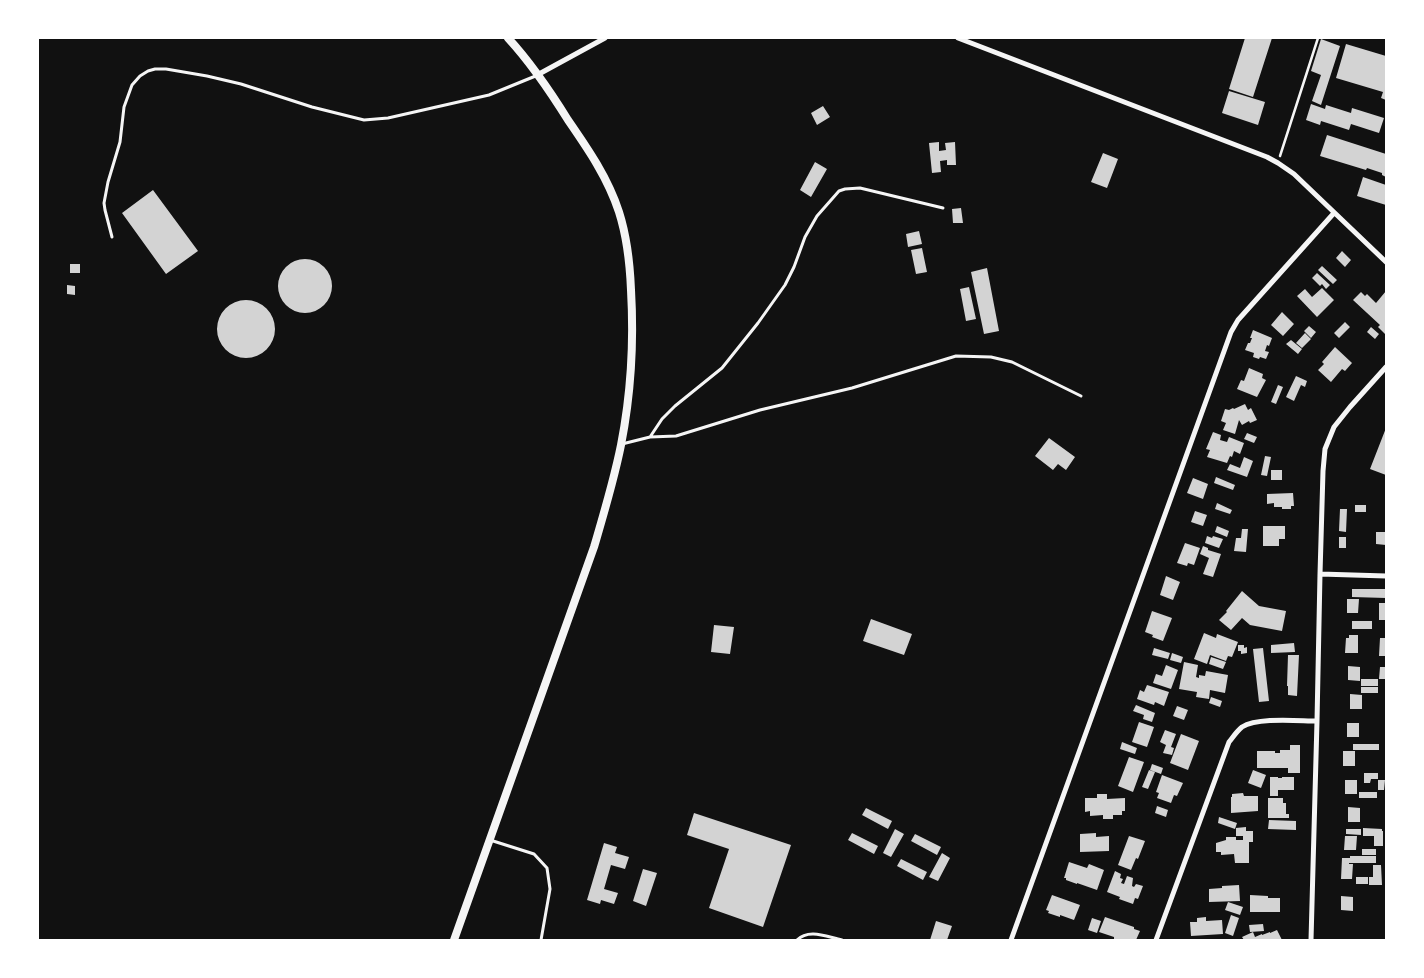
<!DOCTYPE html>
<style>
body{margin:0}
#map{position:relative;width:1424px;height:978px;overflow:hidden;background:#111;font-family:Helvetica,sans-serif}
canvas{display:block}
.frame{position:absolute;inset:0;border:39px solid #fff;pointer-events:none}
</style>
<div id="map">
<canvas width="1424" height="978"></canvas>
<div class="frame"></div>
</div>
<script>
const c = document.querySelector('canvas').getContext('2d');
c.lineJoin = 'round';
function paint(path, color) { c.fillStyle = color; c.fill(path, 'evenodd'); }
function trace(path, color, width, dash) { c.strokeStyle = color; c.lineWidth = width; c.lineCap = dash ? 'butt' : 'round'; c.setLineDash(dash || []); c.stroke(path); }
paint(new Path2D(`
 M1245,38h27l-19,59 -24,-8z
 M1321,39l19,7 -19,59 -9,-4 9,-26 -10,-4z
 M1346,44l40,12v44l-5,-2 2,-6 -47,-14z
 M1229,91l36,11 -7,23 -36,-12z
 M1311,104l14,5 1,-4 25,8 1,-5 32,10 -5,15 -28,-9 -2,6 -28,-9 -1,4 -14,-5z
 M823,106l7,11 -13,8 -6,-12z
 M1327,135l59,19v23l-4,-2v-2l-15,-5 -1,2 -46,-14z
 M939,142v9l7,-1 -1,-7 10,-1 1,23h-9v-5l-7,1 1,11 -9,1 -3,-30z
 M1103,153l15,6 -11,29 -16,-6z
 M815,162l12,7 -16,28 -11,-7z
 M1363,177l23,8v20l-29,-9z
 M153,190l45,61 -32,23 -44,-61z
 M961,208l2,15h-10l-1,-14z
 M919,231l3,13 -14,3 -2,-13z
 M922,248l5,24 -11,2 -5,-24z
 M1342,251l9,9 -6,7 -9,-9z
 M278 286a27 27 0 1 1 54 0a27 27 0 1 1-54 0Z
 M70,264h10v9h-10z
 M1322,266l15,14 -4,4 -15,-14z
 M987,268l12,63 -15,3 -13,-62z
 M1317,273l13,12 -4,4 -4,-5 -2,2 -8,-8z
 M67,285l8,1v9l-8,-1z
 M969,287l7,32 -10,2 -6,-32z
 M1322,288l12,12 -17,17 -20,-21 8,-7 7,8z
 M1386,291v44l-8,-8 2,-2 -27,-25 8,-8 4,4 2,-2 9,9z
 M217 329a29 29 0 1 1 58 0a29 29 0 1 1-58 0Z
 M1282,312l12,12 -11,12 -12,-11z
 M1345,322l5,5 -11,11 -5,-5z
 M1309,326l7,6 -5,6 -7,-7z
 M1371,327l8,7 -4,5 -8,-7z
 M1253,330l19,8 -3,8 -2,-1 -2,6 4,1 -3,7 -6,-2 -1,2 -6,-2 1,-4 -9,-3 3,-7h2l2,-5h-2z
 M1305,333l6,6 -9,9 -6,-5z
 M1291,340l11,9 -4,5 -12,-10z
 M1335,347l17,16 -7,8 -3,-2 -11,13 -13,-12 6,-6 -2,-2z
 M1249,368l14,6 -1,4 4,2 -9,17 -20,-8 4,-9 3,1z
 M1296,376l11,5 -2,6 -4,-2 -7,16 -8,-4z
 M1278,385l5,2 -7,17 -5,-2z
 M1245,404l3,6 3,-2 6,12 -7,3 -1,-2 -7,4 -3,-5 -4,14 -12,-4 3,-7 -5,-2 4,-12 4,1 4,-2 1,1z
 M1386,428v47l-16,-6z
 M1213,432l8,3 -1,5 7,2 2,-5 15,6 -4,11 -6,-3 -2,6 -2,-1 -3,7 -20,-6 3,-7 -4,-1z
 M1247,433l10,4 -3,6 -10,-4z
 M1049,438l26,19 -9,13 -8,-6 -5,6 -18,-14z
 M1265,456l6,1 -4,19 -6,-1z
 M1244,457l9,4 -6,16 -20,-7 3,-6 10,4z
 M1271,470h11v10h-11z
 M1216,477l19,8 -2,5 -19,-7z
 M1193,478l15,6 -5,15 -16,-6z
 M1293,493l1,13h-3v3h-9v-2h-8v-4l-7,1v-10z
 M1217,503l15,7 -2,4 -15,-5z
 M1355,505h11v7h-11z
 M1340,509h7l-1,23 -7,-1z
 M1195,511l12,4 -4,11 -12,-4z
 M1217,526l12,5 -2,6 -12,-5z
 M1263,526h22v13h-6v7h-16z
 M1242,529h6l-2,23 -12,-1 2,-13h5z
 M1376,532h10v13l-10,-1z
 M1207,536l5,2 1,-2 10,3 -4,9 -14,-5z
 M1339,537h7v11h-7z
 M1185,543l15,5 -6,17 -6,-2 -1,3 -10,-3z
 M1203,546l5,2v2l13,4 -8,23 -10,-3 6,-16 -9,-4z
 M1166,576l14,6 -7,18 -13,-5z
 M1352,589h34v9l-34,-1z
 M1242,591l17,15 27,5 -4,20 -32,-6 -8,-7 -11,12 -12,-10 8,-8 -1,-1z
 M1347,599h12l-1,14h-11z
 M1379,603h7v17h-7z
 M1152,611l20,7 -9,23 -11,-4 1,-2 -8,-3z
 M871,619l41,15 -8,21 -41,-14z
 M1352,621h20v8h-20z
 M714,625l20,2 -4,27 -19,-2z
 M1204,633l12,5 1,-4 21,8 -6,15 -4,-1 -2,5 -16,-6 -3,9 -13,-5z
 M1349,635h9v18h-13l1,-15h3z
 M1380,638h6v18h-7z
 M1294,643l1,9 -24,1v-8z
 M1238,645h6v3l3,-1v6l-6,1v-3h-3z
 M1154,648l16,5 -2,6 -16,-4z
 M1263,648l6,53 -10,1 -6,-53z
 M1172,653l11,4 -2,6 -11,-3z
 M1288,655h11l-2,41 -9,-1v-9h-1z
 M1211,657l15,5 -3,7 -14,-5z
 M1184,662l14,3 -2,12 3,1v-3l6,1 1,-5 22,4 -3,18 -15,-3 -1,9 -13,-2 1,-5 -18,-3z
 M1166,665l12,5 -7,19 -18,-6 3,-9 6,2z
 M1348,666l12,1v14l-12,-1z
 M1380,667h6v12h-7z
 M1361,679h17v7h-17z
 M1147,685l22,7 -5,14 -9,-4 -1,3 -17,-6 3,-9 4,2z
 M1361,687h17v6h-17z
 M1350,694l12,1v14h-12z
 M1211,697l11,4 -2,6 -11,-4z
 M1136,705l19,8 -3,9 -9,-3 1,-4 -11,-4z
 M1177,706l11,4 -4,10 -11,-4z
 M1139,722l15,5 -7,20 -15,-5z
 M1347,723h12v14h-12z
 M1165,730l11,4 -5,13 3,1 -2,7 -9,-2 3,-8 -6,-3z
 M1181,734l18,7 -11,29 -18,-7z
 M1122,742l15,6 -2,6 -15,-5z
 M1353,744h26v6h-26z
 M1290,745h10v28h-12v-5h-31v-17h18v2h5v-3h10z
 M1343,751h12v15h-12z
 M1129,757l15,5 -11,30 -15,-6z
 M1152,764l11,4 -2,6 -11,-4z
 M1149,770l6,2 -7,17 -6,-2z
 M1253,770l13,5 -5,13 -13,-5z
 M1364,773h14v6h-7l-1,4h-6z
 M1162,775l21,8 -6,13 -3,-1 -3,8 -14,-5 2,-5 -3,-1z
 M1270,777h8v1h4v-1h12v13h-16v6h-8z
 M1345,780h12v14h-12z
 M1378,780h7l-1,10h-6z
 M1359,792h18v6h-18z
 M1243,793l1,3h14v15l-27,2v-16h1v-3z
 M1097,794h10v5l18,-1v13h-3v4h-9v4h-10v-4l-13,1v-5l-5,1v-14h12z
 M1268,798h15v5h3v11h3v4h-21z
 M1157,806l11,4 -2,7 -11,-4z
 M1348,807l12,1v14h-12z
 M866,808l26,13 -4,8 -26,-14z
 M694,813l97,32 -28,82 -54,-19 20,-59 -42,-14z
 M1219,817l18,6 -2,6 -17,-6z
 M1269,820l27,1v9l-28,-1z
 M1246,827v4h7v11h-4v21h-14l-1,-9 -13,1v-3h-5v-9l10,-3v-3h10v3h7v-4h-7v-8z
 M1363,828l19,1v2h1v15h-9v-10h-11z
 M895,829l9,5 -13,23 -8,-4z
 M1346,829h15v6l-15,-1z
 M852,833l26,13 -4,8 -26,-14z
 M1096,833v4l13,-1v15l-29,1v-18z
 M915,834l26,13 -4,8 -26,-14z
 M1129,836l16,5 -7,18 -2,-1 -5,12 -13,-5z
 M1345,836h12l-1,14h-12z
 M604,843l13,4 -2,6 14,4 -4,12 -14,-4 -7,24 14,4 -4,11 -13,-4 -1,4 -13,-4z
 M1362,849h14v6h-14z
 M942,853l8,5 -12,23 -9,-4z
 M1350,856h26v7h-27v1h4l-1,15h-11l1,-21h8z
 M901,859l26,13 -4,8 -26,-14z
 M1069,862l18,6 2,-4 15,6 -7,20 -20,-7v1l-11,-4v-2h-2z
 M1373,865h8l1,20h-13v-8h4z
 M643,869l14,4 -11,33 -13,-5z
 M1115,871l6,3 -1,4 3,1 -2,4 3,1 3,-8 6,2 -1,8 2,1 2,-3 7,2 -5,13 -3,-1 -2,6 -14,-5 1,-2 -13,-5z
 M1356,877h12v7h-12z
 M1239,885l1,16 -31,1v-13l13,-1v-2z
 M1052,895l28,10 -6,15 -14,-5v2l-12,-4 1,-2 -3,-1z
 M1250,895l18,1v2h12v14h-30z
 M1341,896l12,1v14l-12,-1z
 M1228,902l15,5 -3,8 -15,-5z
 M1231,915l8,3 -6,18 -8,-3z
 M1105,917l29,10v2l6,2 -4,9 -6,-1 -1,1h-11l-4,-1v-2l-15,-5z
 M1206,917v4l16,-1 1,14 -32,2 -1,-14h7v-4z
 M1092,918l9,3 -4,12 -9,-3z
 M936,921l16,5 -5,14h-17z
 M1263,924l1,7 -14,1 -1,-7z
 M1277,930l5,10h-38l-2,-3 11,-5 2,5 7,-3v1l8,-3v1z`), '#d3d3d3');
trace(new Path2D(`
 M1280,156l38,-118`), '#f5f5f5', 2.5);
trace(new Path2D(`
 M112,237l-7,-27 -1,-7 4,-21 12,-40 4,-35 8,-22 8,-9 8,-5 7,-2h11l41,7 34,8 71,23 52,13 24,-2 101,-23 49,-20
 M650,437l12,-18 13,-13 47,-38 36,-45 27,-38 9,-18 11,-30 12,-21 22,-25 6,-2 15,-1 83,20
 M622,444l28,-7 26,-1 84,-26 92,-22 104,-32 35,1 21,5 69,34
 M490,840l44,14 13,14 3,21 -9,51
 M797,940c12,-12 30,-3 45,0`), '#f5f5f5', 3);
trace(new Path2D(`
 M958,38l309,119 11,6 16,11 92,88
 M539,74l66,-36
 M1320,574l66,2
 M1011,940l220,-608 7,-12 96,-107
 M1156,940l73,-198c4,-5 8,-11 13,-15 16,-10 56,-6 75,-6
 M1311,940l6,-219 3,-147 3,-103 2,-22 9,-22 16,-20 36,-40`), '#f5f5f5', 5);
trace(new Path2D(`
 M454,940l140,-393c10,-34 20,-67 27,-102 10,-51 13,-103 10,-155 -1,-25 -4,-53 -12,-78 -11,-34 -31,-63 -51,-92 -18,-29 -37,-57 -60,-82`), '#f5f5f5', 8);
</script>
